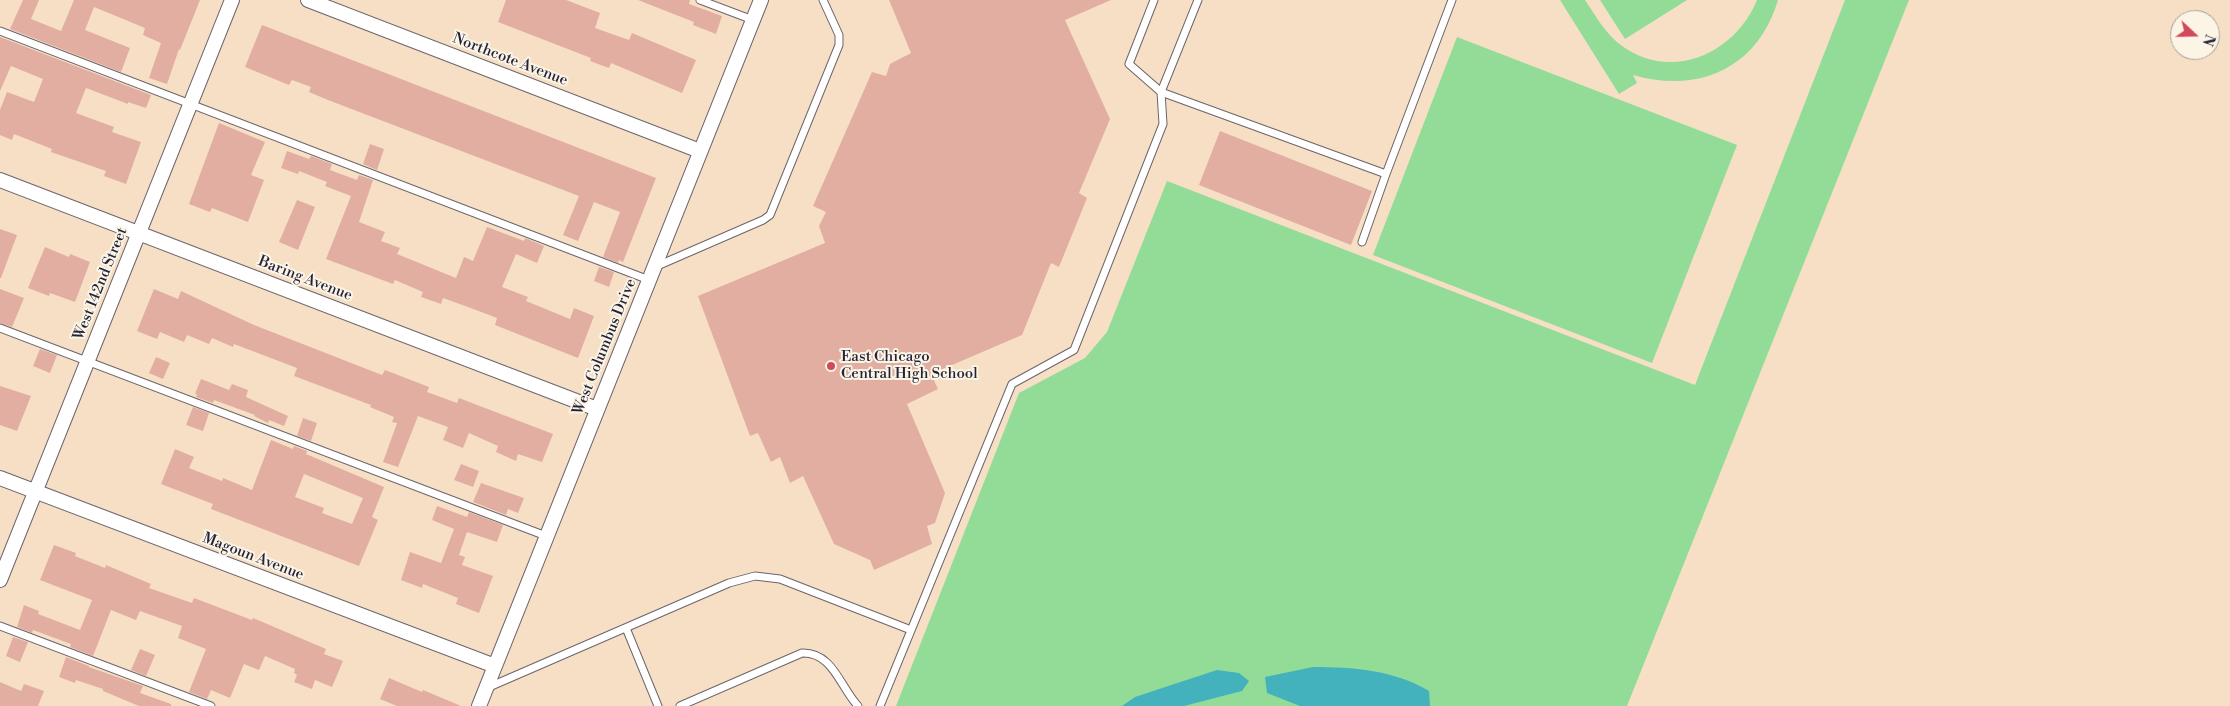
<!DOCTYPE html>
<style>
body{margin:0}
#map{position:relative;width:2230px;height:706px;overflow:hidden;background:#f6dfc4;font-family:"Libre Bodoni",serif}
canvas{display:block}
.north{position:absolute;left:2170px;top:10px;width:50px;height:50px;box-sizing:border-box;background:#fcf5e5;border:1px solid #a5a1a1;border-radius:50%;rotate:111deg;font-size:14px;font-weight:700;line-height:20px;text-align:center;color:#22223b}
.north::after{content:'';display:block;margin:auto;width:18px;height:22px;background:#d1495b;clip-path:polygon(50% 0,100% 100%,50% 72%,0 100%)}
</style>
<div id="map">
<canvas width="2230" height="706"></canvas>
<div class="north">N</div>
</div>
<script>
const c = document.querySelector('canvas').getContext('2d');
c.lineJoin = 'round';
function paint(path, color) { c.fillStyle = color; c.fill(path, 'evenodd'); }
function trace(path, color, width, dash) { c.strokeStyle = color; c.lineWidth = width; c.lineCap = dash ? 'butt' : 'round'; c.setLineDash(dash || []); c.stroke(path); }
function label(font, color, halo, rows, align = 'center') {
  c.font = font + ' "Libre Bodoni",serif'; c.lineWidth = 4; c.setLineDash([]); c.textBaseline = 'middle'; c.strokeStyle = halo; c.fillStyle = color; for (const [text, x, y, turn = 0] of rows) {
    c.save(); c.translate(x, y); c.rotate((+turn || 0) * Math.PI / 180); c.textAlign = isNaN(turn) ? turn : align; if (halo) c.strokeText(text, 0, 0); c.fillText(text, 0, 0); c.restore();
  }
}
paint(new Path2D(`
 M1560,0h25c10,15 19,31 33,43 50,40 116,13 139,-43h21c-20,68 -79,94 -145,75l4,8 -18,11z
 M1600,0h87l-62,39z
 M1845,0h64l-282,706h-731l123,-313 66,-35 22,-26 60,-151 528,204z
 M1457,37l280,108 -85,218 -279,-108z`), '#92dc98');
paint(new Path2D(`
 M1313,667c39,0 82,3 116,24l1,15h-130l-33,-13 -2,-16z
 M1217,670l22,3 10,8 -7,10 -58,15h-62l13,-9z`), '#43b2bd');
paint(new Path2D(`
 M23,0h16l-8,19 30,12 13,-31h126l-20,50 -1,-1 -12,35 -18,-6 12,-35 -18,-8 2,-7 -51,-21 -9,23 45,18 -9,24 -111,-43z
 M506,0h60l34,13 -5,15 34,12 3,-7 64,27 -14,33 -71,-30 -2,5 -19,-7 1,-3 -93,-36z
 M638,0h52l-1,4 33,12 -6,18 -23,-9 1,-3z
 M889,0h222l-46,20 45,99 -31,74 8,5 -28,69 -8,-4 -29,72 -91,39 7,15 -31,15 38,89 -10,30 -8,3 5,18 -58,26 -4,-10 -36,-16 -31,-68 -13,7 -10,-26 -9,5 -13,-29 -8,3 -52,-140 127,-53 -6,-17 7,-14 -13,-6 59,-134 14,4 4,-12 21,-11z
 M262,25l394,153 -33,84 -4,-2 -1,3 -15,-6 17,-45 -26,-10 -16,39 -15,-6 16,-39 -251,-96 -19,-8 2,-5 -19,-7 -3,5 -44,-18z
 M0,37l151,58 -5,13 -18,-6v2l-42,-16 -10,25 38,14 -2,5 29,10 -15,42 -22,-8 2,-5 -55,-19 1,-3 -38,-15 -2,6 -12,-5v-25l7,-18 27,10 9,-23 -32,-13 -11,25z
 M219,123l46,19 -14,33 13,5 -16,42 -36,-14 -2,4 -21,-8z
 M1220,131l152,60 -21,54 -152,-60z
 M370,144l14,5 -7,21 -14,-6z
 M287,151l22,8 2,-3 21,8 -2,6 27,10 2,-5 14,5 -14,42 26,10 -4,9 19,7 -3,6 59,24 8,-21 9,4 14,-34 37,14 1,-3 19,8 -7,17 -21,-9 -14,33 26,10 -2,4 44,18 4,-11 20,8 -16,42 -83,-33 2,-7 -29,-11 -25,-9 -2,6 -20,-7 2,-5 -28,-12 -2,4 -67,-25 25,-63 -26,-10 2,-4 -28,-11 -1,3 -17,-6z
 M297,200l18,7 -17,43 -19,-8z
 M0,229l17,6 -16,43h-1z
 M45,247l24,10 1,-3 20,8 -15,40 -25,-9 -1,3 -21,-8z
 M599,267l15,5 -5,15 -15,-6z
 M0,289l24,9 -12,29 -12,-4z
 M154,289l24,10 3,-8 73,34 128,50 3,-5 44,17 -2,5 30,11 2,-5 94,36 -11,28 -24,-8 -2,7 -20,-9 2,-6 -29,-13 -6,15 -20,-8 5,-13 -30,-11 -20,51 -15,-5 14,-39 -5,-1 2,-5 -24,-10 1,-2 -77,-29 3,-8 -63,-24 -1,3 -21,-9 -3,6 -22,-9 -3,7 -24,-10 -3,7 -20,-8z
 M40,349l17,6 -7,18 -17,-7z
 M156,357l14,6 -7,16 -14,-6z
 M201,379l28,11 3,-6 16,6 -2,7 42,19 -4,10 -15,-6 -1,3 -14,-7 1,-1 -41,-15 -1,3 -17,-6 1,-3h-2z
 M0,386l31,10 -14,35 -17,-6z
 M193,407l16,6 -6,18 -17,-6z
 M303,418l14,5 -6,18 -14,-5z
 M271,440l22,9 1,-3 13,5 -1,3 78,33 -12,30 6,3 -19,46 -148,-57 2,-5 -52,-20 14,-35 19,8 -5,11 33,13 1,-3 29,12zM304,474l59,24 -11,26 -30,-11 2,-5 -29,-11z
 M461,464l18,7 -6,16 -19,-7z
 M481,483l43,15 -6,15 -10,-4 -2,6 -33,-13z
 M437,506l30,11 2,-5 34,13 -6,17 -30,-10 -8,23 6,2 -3,8 31,11 -14,37 -23,-9 2,-6 -35,-14 -1,4 -21,-8 9,-28 31,11 13,-34 -22,-9z
 M54,545l22,8 -1,3 30,12 1,-3 45,19 -2,4 43,15 2,-5 58,22 1,-2 73,31 -2,5 19,7 -11,26 -17,-7 -3,9 -18,-7 3,-7 -3,-2 1,-4 -30,-13 -6,14 -15,-6 -14,34 -19,-8 -4,9 -18,-7 17,-43 -28,-11 4,-12 -42,-15 -4,9 -25,-10 -18,46 -23,-9 1,-3 -38,-14 -1,3 -15,-6 7,-22 15,6 -1,3 42,16 12,-30 -52,-20z
 M13,637l15,5 -8,20 -14,-6z
 M140,649l15,6 -9,21 -15,-6z
 M66,657l23,9v1l54,19 -3,7 31,11v2h-32l-36,-15v-2l-27,-9 -1,3 -16,-6z
 M389,678l33,14 1,-2 38,16h-64l-17,-7z
 M0,682l21,9 3,-7 20,7 -6,15h-38z`), '#e2aea2');
const lane = new Path2D(`
 M700,0l53,20
 M1154,0l-25,64 32,28 225,82 66,-174
 M0,31l649,249
 M1362,242l24,-68
 M657,266l106,-46 7,-5 69,-170v-10l-16,-35
 M0,328l546,208
 M0,626l211,80
 M626,628l32,78
 M489,687l240,-104 26,-7 25,3 131,51
 M680,706l122,-53c31,-1 38,34 56,53
 M880,706l132,-322 62,-34 89,-226 -2,-32 37,-92`);
const street = new Path2D(`
 M308,0l392,151
 M0,180l597,229
 M0,478l495,188
 M0,580l232,-580
 M479,706l282,-706`);
trace(lane, '#6c646b', 9);
trace(street, '#6c646b', 16);
trace(lane, '#fff', 7);
trace(street, '#fff', 14);
for (const [x, y, r, color] of [
 [831,366,5,"#d1495b"]
]) { const dot = new Path2D(); dot.arc(x, y, r, 0, 2 * Math.PI); c.fillStyle = color; c.fill(dot); trace(dot, '#fcf5e5', 2); }
label('15px', '#22223b', '#fcf5e5', [
 ["Northcote Avenue",510,60,21],
 ["Baring Avenue",305,279,21],
 ["West 142nd Street",101,284,-68],
 ["West Columbus Drive",605,347,-68],
 ["Magoun Avenue",253,557,21]
]);
label('15px', '#22223b', '#fcf5e5', [
 ["East Chicago",841,357],
 ["Central High School",841,374]
], 'left');
</script>
